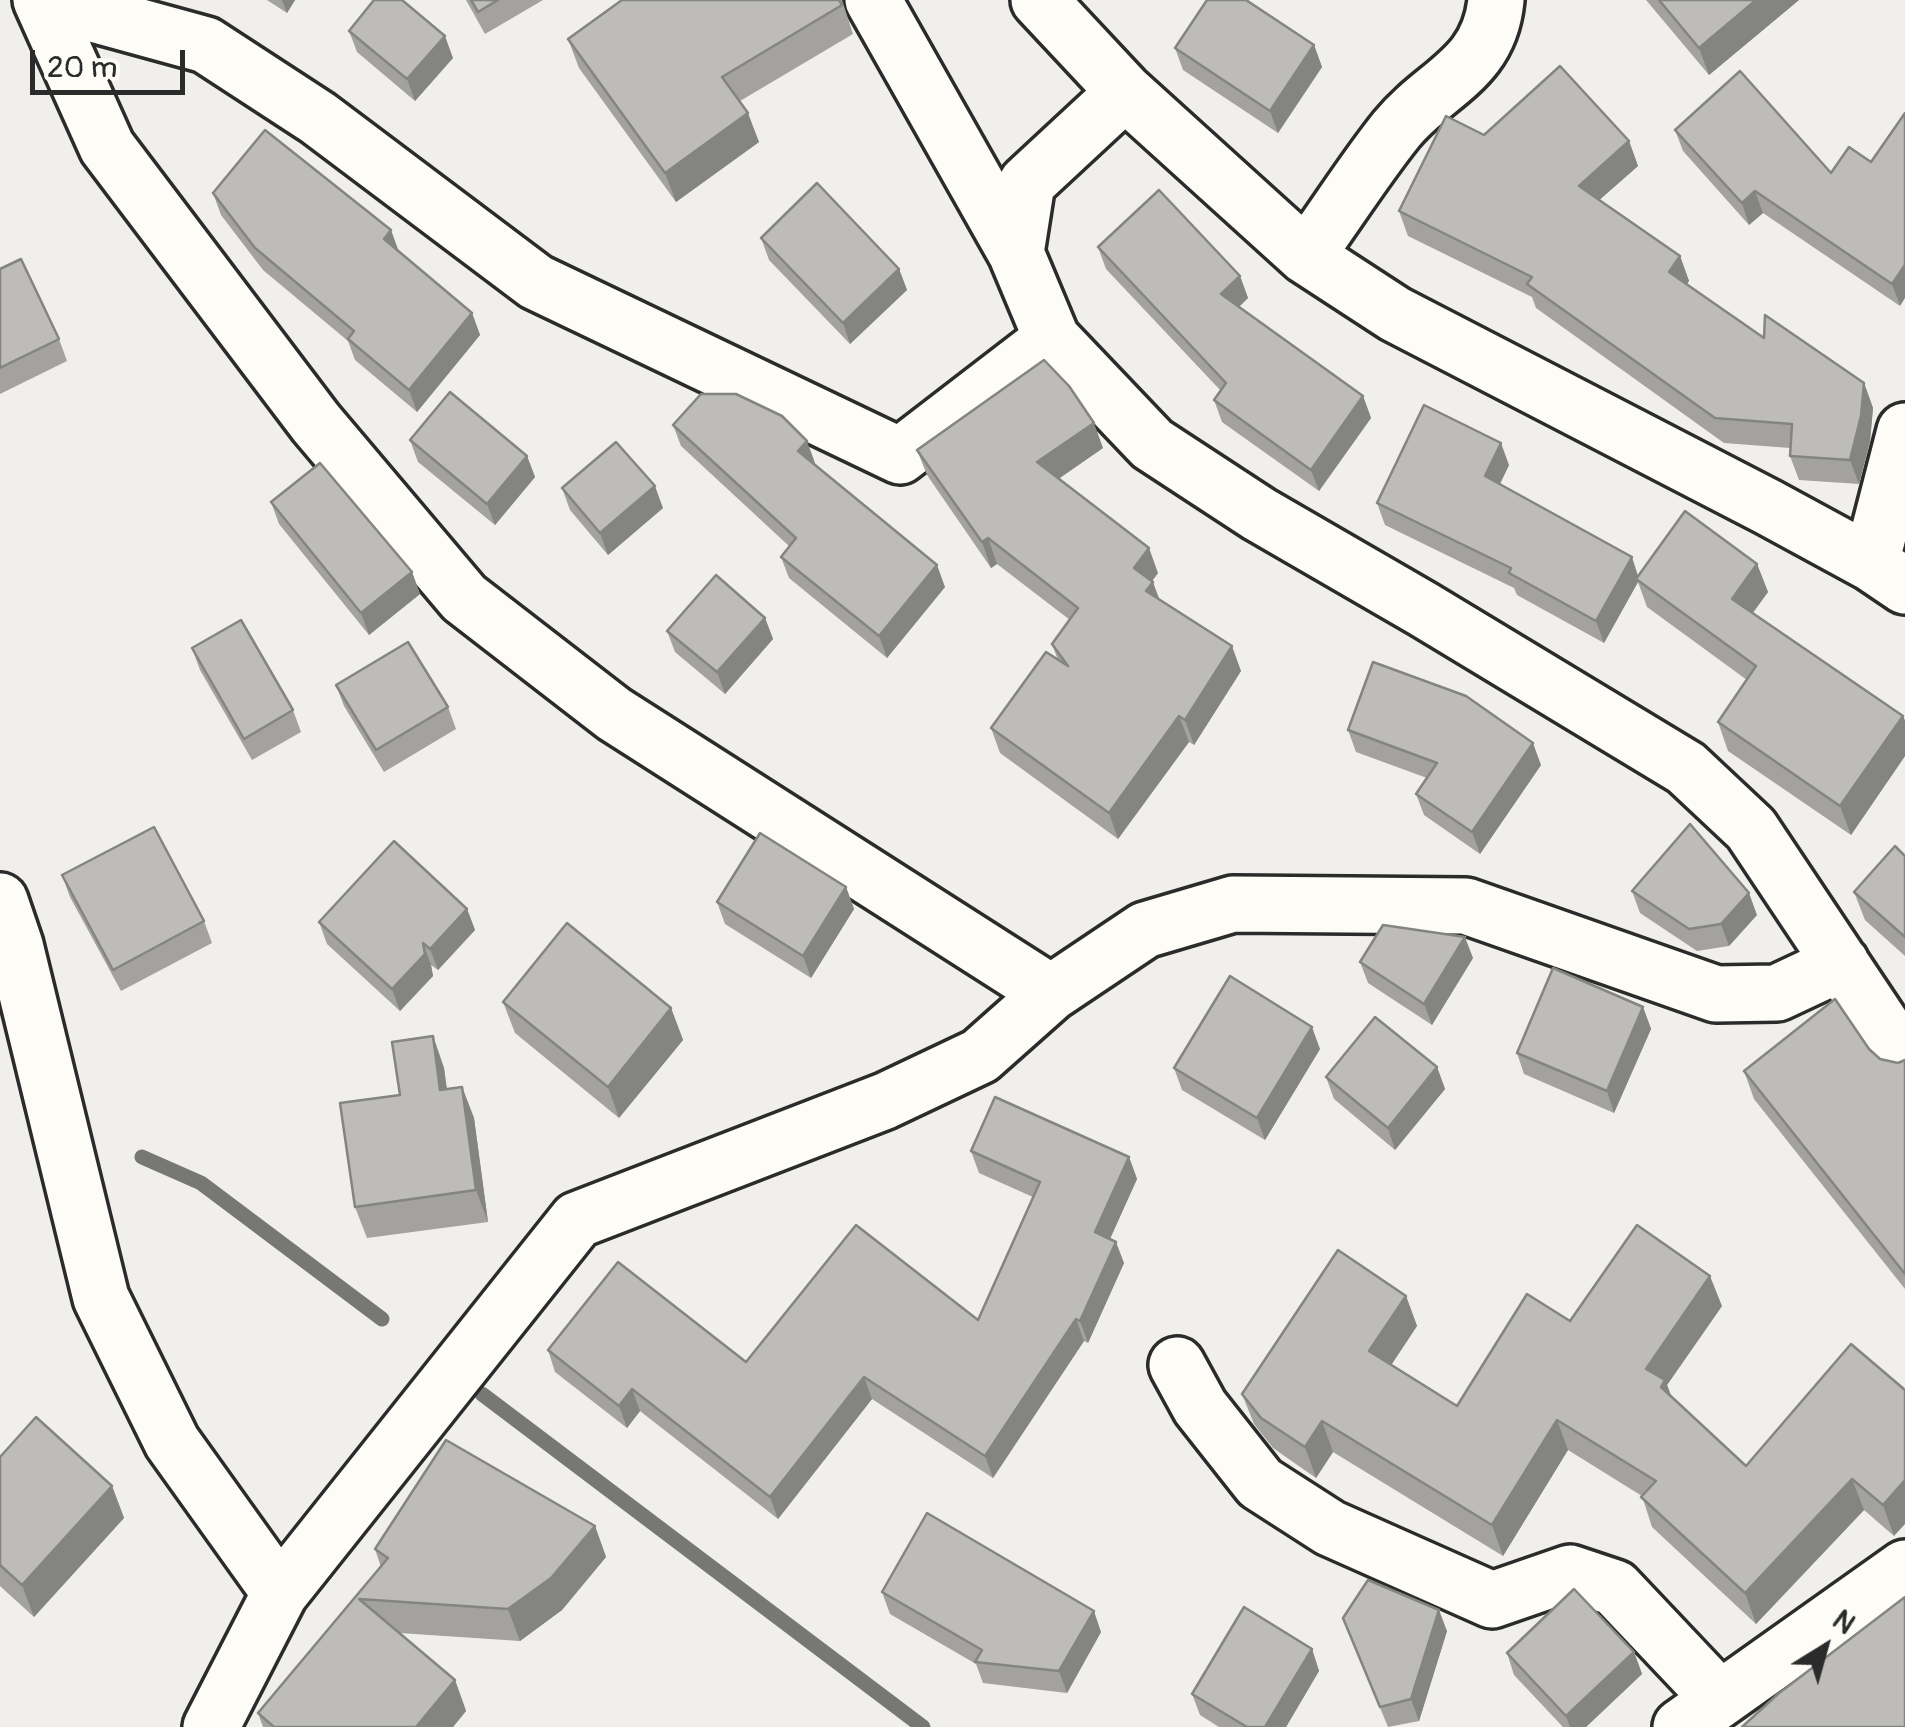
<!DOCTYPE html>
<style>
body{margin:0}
#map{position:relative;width:1905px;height:1727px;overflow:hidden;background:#f0efeb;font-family:Pangolin,sans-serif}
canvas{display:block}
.north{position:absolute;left:1775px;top:1597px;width:100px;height:100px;-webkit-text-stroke:8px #fdfcf7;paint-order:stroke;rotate:37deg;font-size:28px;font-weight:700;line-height:40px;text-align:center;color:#2b2b2b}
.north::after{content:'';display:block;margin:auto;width:35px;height:45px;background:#2b2b2b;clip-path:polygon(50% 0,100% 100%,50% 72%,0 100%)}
.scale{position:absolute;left:30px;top:50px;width:155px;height:45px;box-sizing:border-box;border:5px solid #2b2b2b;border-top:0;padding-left:12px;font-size:30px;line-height:35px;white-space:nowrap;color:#2b2b2b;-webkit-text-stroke:8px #fdfcf7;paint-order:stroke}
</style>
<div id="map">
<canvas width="1905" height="1727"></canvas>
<div class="north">N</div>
<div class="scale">20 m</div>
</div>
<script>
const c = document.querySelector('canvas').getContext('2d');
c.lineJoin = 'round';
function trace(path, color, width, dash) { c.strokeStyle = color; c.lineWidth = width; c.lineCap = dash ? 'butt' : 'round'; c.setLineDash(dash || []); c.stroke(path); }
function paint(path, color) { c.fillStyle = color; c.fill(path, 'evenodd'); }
trace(new Path2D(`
 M142,1157l59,26 181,136
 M482,1394l441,333`), '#777775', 15);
const minor = new Path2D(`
 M41,0l66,147 209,276 148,175 150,116 437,279
 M42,0l164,45 112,73 218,164 364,174 152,-117
 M873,0l143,253
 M1039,0l86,92 181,164 89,58 373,193 103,56 34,23
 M1125,92l-98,91 -11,70 36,86 100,105 107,70 164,95 263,159 65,61 154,231
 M1306,256c30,-41 58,-86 90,-126 39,-48 93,-59 100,-130
 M1871,563l34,-132
 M0,901l15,44 86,353 71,144 108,151
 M1177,1365l23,42 60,76 70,45 162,72 78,-27 45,15 104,110
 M211,1727l69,-134 297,-373 308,-119 95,-45 71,-63 94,-63 88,-26 233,2 250,88 61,-1 64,-30
 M1681,1727l224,-159`);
trace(minor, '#2b2b2b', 62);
trace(minor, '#fdfcf7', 55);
paint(new Path2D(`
 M267,0h28l-8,13z
 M466,0h77l-58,34z
 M622,0h220l11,34 -113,67 19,41 -83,60 -97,-134 -11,-29z
 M1646,0h153l-90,75z
 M349,31l104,27 -38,43 -58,-49z
 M1314,45l8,22 -44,66 -95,-63 -8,-22z
 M1675,130l156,43 18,-26 51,159 -137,-93 -14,12 -66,-74z
 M1484,135l145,6 9,25 -39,34 81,56 9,25 -2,3 77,54 100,45 9,25 -3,33 -11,43 -60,-4 -9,-24v-8l-66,-5 -188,-135 -4,-11 -124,-61 -9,-25z
 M213,193l178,37 7,21 74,62 8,22 -63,77 -62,-52 -7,-19 -85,-71 -42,-55z
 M761,238l138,31 8,21 -57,54 -81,-84z
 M1098,247l142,29 8,22 -9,9 124,89 8,22 -52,73 -97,-69 -8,-22 7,-9 -115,-122z
 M0,269l59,70 8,22 -67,33z
 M673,425l142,38 -1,1 131,123 -58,71 -98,-80 -8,-21 8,-11 -108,-100z
 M410,440l117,16 8,21 -40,48 -77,-63z
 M1103,448l-44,30 99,95 -6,8 8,19 81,71 -47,74 -5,-3 -71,97 -118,-86 -9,-25 67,-68 -6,-16 18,-24 -73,-56 -6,4 -64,-93 -10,-25z
 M1509,465l-9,19 138,92 119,-12 11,28 -15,21 150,103 2,5v35l-54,79 -123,-84 -10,-29 29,-42 -100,-73 -9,-25 -34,61 -87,-48 -3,-7 -129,-63 -8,-22z
 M562,488l101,20 -55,47 -38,-45z
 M271,502l141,70 8,22 -51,41 -90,-111z
 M765,618l8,21 -48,55 -50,-42 -8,-21z
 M192,648l101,62 8,22 -49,28 -52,-90z
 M336,685l112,22 8,22 -72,43 -40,-66z
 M1348,730l193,35 -61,89 -56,-39 -8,-21 11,-16 -71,-26z
 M1905,856v100l-40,-36 -11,-28z
 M62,875l142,46 8,22 -91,48 -51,-94z
 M846,887l8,22 -43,69 -86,-54 -8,-22z
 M1632,891l125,24 -28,31 -32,5 -57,-38z
 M467,909l8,21 -37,40 -7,-5 2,11 -33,35 -73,-67 -8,-22z
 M1473,958l-41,67 -64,-42 -8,-21z
 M503,1002l168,6 12,32 -64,78 -104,-85z
 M1643,1007l8,22 -37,84 -90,-39 -7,-21z
 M433,1036l11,32 3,21 15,-2 12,31 14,104 -121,16 -12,-31 45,-112z
 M1320,1049l-55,91 -83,-50 -8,-22z
 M1869,1049l11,10 18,4 7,-3v229l-151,-190 -10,-28z
 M1437,1067l8,22 -50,61 -61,-51 -8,-22z
 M971,1151l158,6 8,22 -27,60 14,24 -36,80 -4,-2 -91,137 -121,-79 -94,120 -138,-108 -13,17 -72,-56 -7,-22 198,12 232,-42 55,-123 -54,-24z
 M1406,1296l11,30 -26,39 66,41 113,-85 152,-15 -55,79 4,11 75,70 105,-122 43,192 -30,-26 -108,114 -104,-97 -10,-31 -74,-46 -65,106 -170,-104 -17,26 -43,-30 -19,-24 -12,-30z
 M0,1457l112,29 12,32 -90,99 -34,-31z
 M595,1526l11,31 -44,53 -42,31 -121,-8 56,47 11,31 -13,16h-190l-5,-14 123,-146 -6,-18z
 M882,1592l219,40 -34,61 -84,-10 -7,-19 -86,-50z
 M1343,1618l104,13 -28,90 -31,6z
 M1312,1649l7,22 -33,56h-67l-19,-12 -8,-21z
 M1634,1652l8,22 -56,53h-23l-49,-52 -7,-22z`), '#a3a29e');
paint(new Path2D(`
 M282,0h13l-8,13z
 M1756,0h43l-90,75 -10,-27z
 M445,36l8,22 -38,43 -8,-22z
 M1314,45l8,22 -44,66 -8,-22z
 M748,113l11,29 -83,60 -11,-29z
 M1629,141l9,25 -50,44 -9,-24z
 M1755,191l8,22 -14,12 -7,-22z
 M391,230l8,22 -15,-13z
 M1680,256l9,25 -11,16 -9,-25z
 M1905,265v33l-5,8 -8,-22z
 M899,269l8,21 -57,54 -7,-21z
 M1240,276l8,22 -19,18 -8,-22z
 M472,313l8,22 -63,77 -8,-22z
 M1864,383l9,25 -3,33 -11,43 -9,-24z
 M1363,396l8,22 -52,73 -8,-21z
 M1094,423l9,25 -56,39 -10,-25z
 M807,441l8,22 -9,10 -8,-22z
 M1501,443l8,22 -16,33 -8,-22z
 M527,456l8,21 -40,48 -8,-21z
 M655,486l8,22 -55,47 -8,-22z
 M988,538l9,26 -6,4 -9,-26z
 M1149,548l9,25 -15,20 -9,-25z
 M1632,557l7,22h-3l2,3 -34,61 -8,-22z
 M1757,564l11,28 -26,35 -10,-28z
 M937,565l8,22 -58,71 -8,-22z
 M412,572l8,22 -51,41 -8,-22z
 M1153,582l9,26 -16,-17z
 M765,618l8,21 -48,55 -8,-22z
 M1232,646l9,25 -47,74 -9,-25z
 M1179,716l10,26 -71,97 -9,-26z
 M1903,716l2,5v35l-54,79 -11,-29z
 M1533,743l8,22 -61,89 -8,-22z
 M846,887l8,22 -43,69 -8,-22z
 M1749,893l8,22 -28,31 -8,-22z
 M467,909l8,21 -37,40 -8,-21z
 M1465,937l8,21 -41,67 -8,-21z
 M423,943l8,22 2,11 -33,35 -8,-22z
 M1643,1007l8,22 -37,84 -7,-22z
 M671,1008l12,32 -64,78 -11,-31z
 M1312,1027l8,22 -55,91 -8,-22z
 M433,1036l11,32 7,54 -11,-32z
 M1437,1067l8,22 -50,61 -7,-22z
 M462,1087l12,31 14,104 -12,-32z
 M1129,1157l8,22 -34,75 -8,-22z
 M1116,1242l8,21 -36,80 -8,-22z
 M1710,1276l12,30 -55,79 10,26 -31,-42z
 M1406,1296l11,30 -37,56 -11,-31z
 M1076,1319l8,22 -91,137 -8,-22z
 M864,1377l8,22 -94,120 -8,-22z
 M632,1389l8,22 -13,17 -8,-22z
 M1557,1420l11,30 -65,106 -11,-31z
 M1322,1421l11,31 -17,26 -11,-31z
 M1852,1479l12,31 -108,114 -11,-31z
 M1905,1480v44l-11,12 -11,-31z
 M112,1486l12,32 -90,99 -12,-32z
 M595,1526l11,31 -44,53 -42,31 -12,-32z
 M1439,1610l8,21 -28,90 -8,-22z
 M1094,1611l7,21 -34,61 -8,-22z
 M1312,1649l7,22 -33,56h-21z
 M1634,1652l8,22 -56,53h-16l-4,-11z
 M455,1680l11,31 -13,16h-37z`), '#848481');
const building = new Path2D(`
 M374,0h28l43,36 -38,43 -58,-48z
 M471,0h27l-20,12z
 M622,0h217l3,5 -120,72 26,36 -83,60 -97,-134z
 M1207,0h39l68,45 -44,66 -95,-63z
 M1659,0h97l-57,48z
 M1560,66l69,75 -50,45 101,70 -11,16 95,66 1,-23 99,68 -3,33 -11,44 -60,-4 2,-32 -77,-6 -188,-134 5,-7 -133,-66 47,-95 38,19z
 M1740,71l91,102 18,-26 22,15 34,-49v152l-13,19 -137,-93 -13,12 -67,-73z
 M265,130l126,100 -7,9 88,74 -63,77 -61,-51 6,-8 -99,-83 -42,-55z
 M817,183l82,86 -56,54 -82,-85z
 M1159,190l81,86 -19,18 142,102 -52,74 -97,-70 12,-17 -128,-136z
 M21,259l38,80 -59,29v-99z
 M1044,360l25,26 25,37 -57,39 112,86 -15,20 19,14 -7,9 86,55 -47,74 -6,-4 -70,97 -118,-85 55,-76 22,14 -16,-22 26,-36 -90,-70 -6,4 -65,-92z
 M450,392l77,64 -40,48 -77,-64z
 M701,394h35l46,22 25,25 -9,10 139,114 -58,71 -98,-79 15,-19 -123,-113z
 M1424,405l77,38 -16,33 147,81 -36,64 -87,-48 2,-5 -134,-65z
 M616,442l39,44 -55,47 -38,-45z
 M320,463l92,109 -51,41 -90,-111z
 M1685,511l72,53 -25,35 171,117 -63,90 -122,-84 38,-56 -120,-87z
 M716,575l49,43 -48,54 -50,-41z
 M241,620l52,90 -49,29 -52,-91z
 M408,642l40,65 -72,43 -40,-65z
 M1373,662l93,34 67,47 -61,89 -56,-38 21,-31 -89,-33z
 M1690,824l59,69 -28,31 -32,5 -57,-38z
 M154,827l50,94 -91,49 -51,-95z
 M760,833l86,54 -43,69 -86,-54z
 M394,841l73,68 -37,40 -7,-6 2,11 -33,35 -73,-67z
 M1895,846l10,10v81l-51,-45z
 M567,923l104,85 -63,79 -105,-85z
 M1383,925l82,12 -41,67 -64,-42z
 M1553,968l90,39 -36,84 -90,-38z
 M1230,976l82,51 -55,91 -83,-50z
 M1835,999l34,50 11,10 18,4 7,-3v214l-161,-203z
 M1375,1017l62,50 -49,61 -62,-51z
 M433,1036l7,54 22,-3 14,103 -121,17 -15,-104 60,-8 -8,-53z
 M995,1097l134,60 -34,75 21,10 -36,79 -4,-2 -91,137 -121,-79 -94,120 -138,-108 -13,17 -71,-56 70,-88 128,100 110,-137 122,95 62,-138 -69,-31z
 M1637,1225l73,51 -64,93 19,11 -4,7 85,79 105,-122 54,46v90l-22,25 -31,-26 -107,114 -104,-96 15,-16 -99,-61 -65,105 -170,-104 -17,26 -44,-29 -19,-24 96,-144 68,46 -37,55 88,55 70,-112 43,27z
 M36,1417l76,69 -90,99 -22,-20v-108z
 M446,1440l149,86 -44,52 -43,31 -149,-10 96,81 -39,47h-142l-16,-14 130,-155 -13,-9z
 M927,1513l167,98 -35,60 -84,-9 7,-12 -100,-58z
 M1368,1580l71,30 -28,89 -31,8 -37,-89z
 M1574,1589l60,63 -68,64 -59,-63z
 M1905,1597v130h-163l36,-33z
 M1244,1607l68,42 -47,78h-18l-55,-33z`);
paint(building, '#bdbcb8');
trace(building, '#848481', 2.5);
</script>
